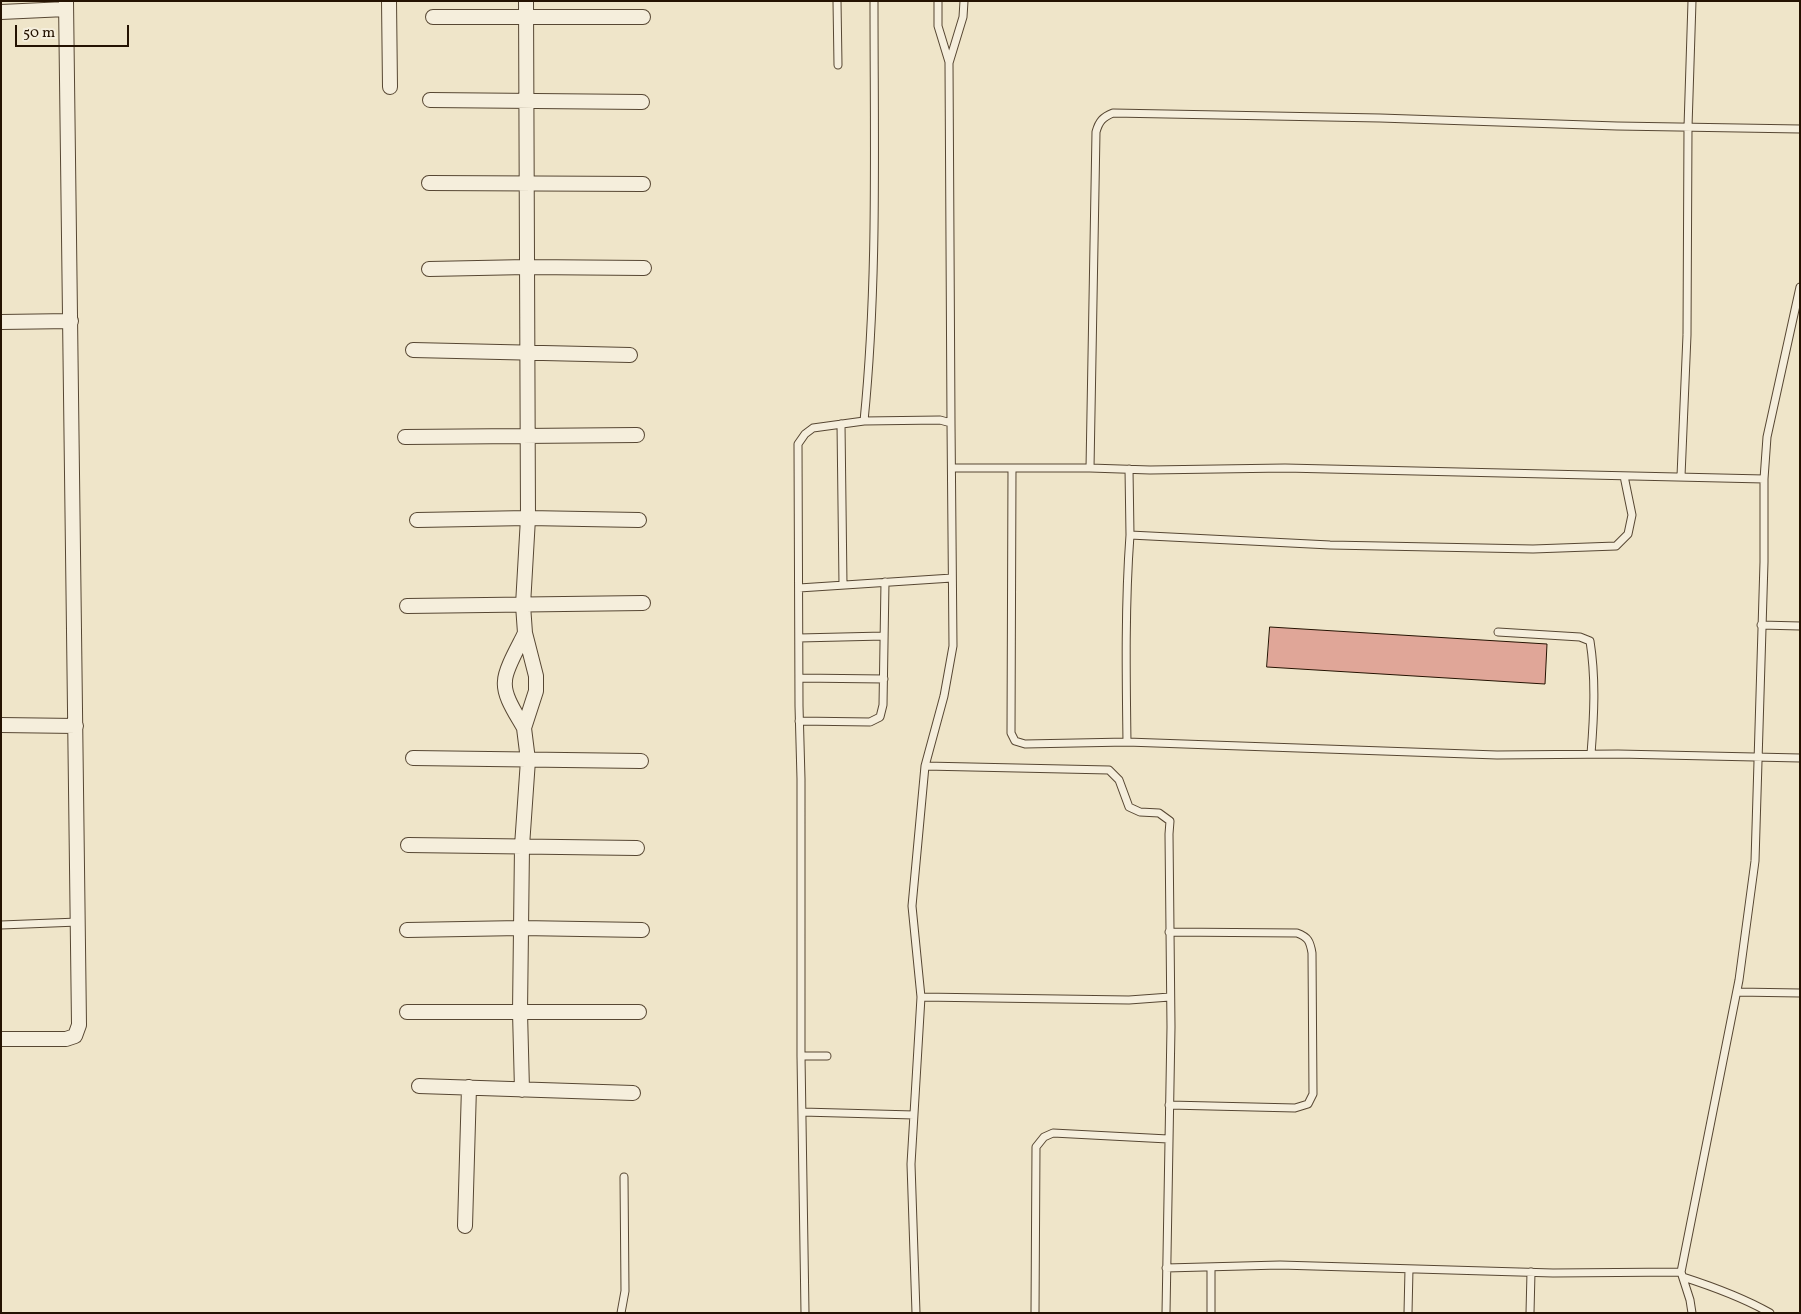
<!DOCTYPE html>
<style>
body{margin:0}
#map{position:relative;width:1801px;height:1314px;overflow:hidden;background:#efe5c9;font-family:Vollkorn,serif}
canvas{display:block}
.frame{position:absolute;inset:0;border:2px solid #241201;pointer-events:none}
.scale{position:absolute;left:15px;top:25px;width:114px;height:22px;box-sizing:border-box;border:2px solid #241201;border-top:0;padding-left:6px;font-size:15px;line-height:18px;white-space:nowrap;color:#241201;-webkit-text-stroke:4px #f5eedc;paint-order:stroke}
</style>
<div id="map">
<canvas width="1801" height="1314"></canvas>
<div class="frame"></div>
<div class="scale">50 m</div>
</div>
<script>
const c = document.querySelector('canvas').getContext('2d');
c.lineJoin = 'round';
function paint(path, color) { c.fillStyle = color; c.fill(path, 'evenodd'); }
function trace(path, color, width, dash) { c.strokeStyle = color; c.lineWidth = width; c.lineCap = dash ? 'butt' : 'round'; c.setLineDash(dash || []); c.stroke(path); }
const building = new Path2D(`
 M1270,627l277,17 -2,40 -278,-17z`);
paint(building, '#e0a698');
trace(building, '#241201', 1);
const service = new Path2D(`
 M837,1l1,64
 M938,1v25l11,36
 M864,421l76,-1 11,3 2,223 -9,50 -19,70 -13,140 9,91 -10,167 5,149
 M951,423l-2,-360 14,-46 1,-16
 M841,424l2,161
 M952,468h60
 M1090,468h-78l-1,265 4,8 10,3 102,-2 370,13 121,-1 182,4
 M1129,469l1,66 200,10 203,4 83,-3 12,-12 4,-19 -8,-39
 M1681,476l6,-141 1,-208 4,-126
 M1764,479l-479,-11 -135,2 -60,-2 6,-336c3,-11 7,-15 17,-19l267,5 237,8 183,3
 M799,588l153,-10
 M1761,625l39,1
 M1498,632l82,5 10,4c6,38 4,75 1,113
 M799,638l85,-2
 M799,678l85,1
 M799,721l71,1 10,-5 3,-12 2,-123
 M1127,742c-1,-69 -2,-138 3,-207
 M925,766l184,4 10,10 10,27 11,5 19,1 11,8 -1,13 2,193 -5,286
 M1,925l77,-3
 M1737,992l63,1
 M921,997l208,3 41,-3
 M801,1056h26
 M1169,1105l126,3 13,-4 5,-10 -1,-141c-2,-12 -4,-16 -15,-20l-128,-1
 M802,1112l112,3
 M1211,1267v46
 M1166,1268l114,-3 273,8 128,-1
 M1683,1277c31,10 59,20 87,36
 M621,1313l4,-22 -1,-114
 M805,1313l-4,-257v-277l-2,-73 -1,-262 7,-10 8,-6 51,-7c14,-139 10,-280 10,-420
 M1035,1313l1,-166 8,-10 9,-4 115,6
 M1408,1313l1,-44
 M1530,1313l1,-41
 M1692,1313l-2,-13 -9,-28 58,-292 16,-119 9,-299v-83l3,-42 33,-150`);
const minor = new Path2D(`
 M389,1l1,86
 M1,12l65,-3
 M433,17h210
 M430,100l212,2
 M429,183l214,1
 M429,269l98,-2 117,1
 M1,322l70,-1
 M413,350l217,5
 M405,437l232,-2
 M417,520l111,-2 111,2
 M407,606l236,-3
 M1,725l75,1
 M524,728c-7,-13 -21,-32 -19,-47 0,-12 15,-37 20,-48
 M413,758l228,3
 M408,845l229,3
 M407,930l114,-2 121,2
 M407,1012h232
 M1,1039h65l9,-3 4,-11 -13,-1024
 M419,1086l214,7
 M522,1090l-2,-78 2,-166 6,-86 -4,-32 12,-37v-15l-11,-43 -2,-28 5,-87 -2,-517
 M465,1226l4,-139`);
trace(service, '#574733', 9);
trace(minor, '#574733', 16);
trace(service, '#f5eedc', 7);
trace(minor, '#f5eedc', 14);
</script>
